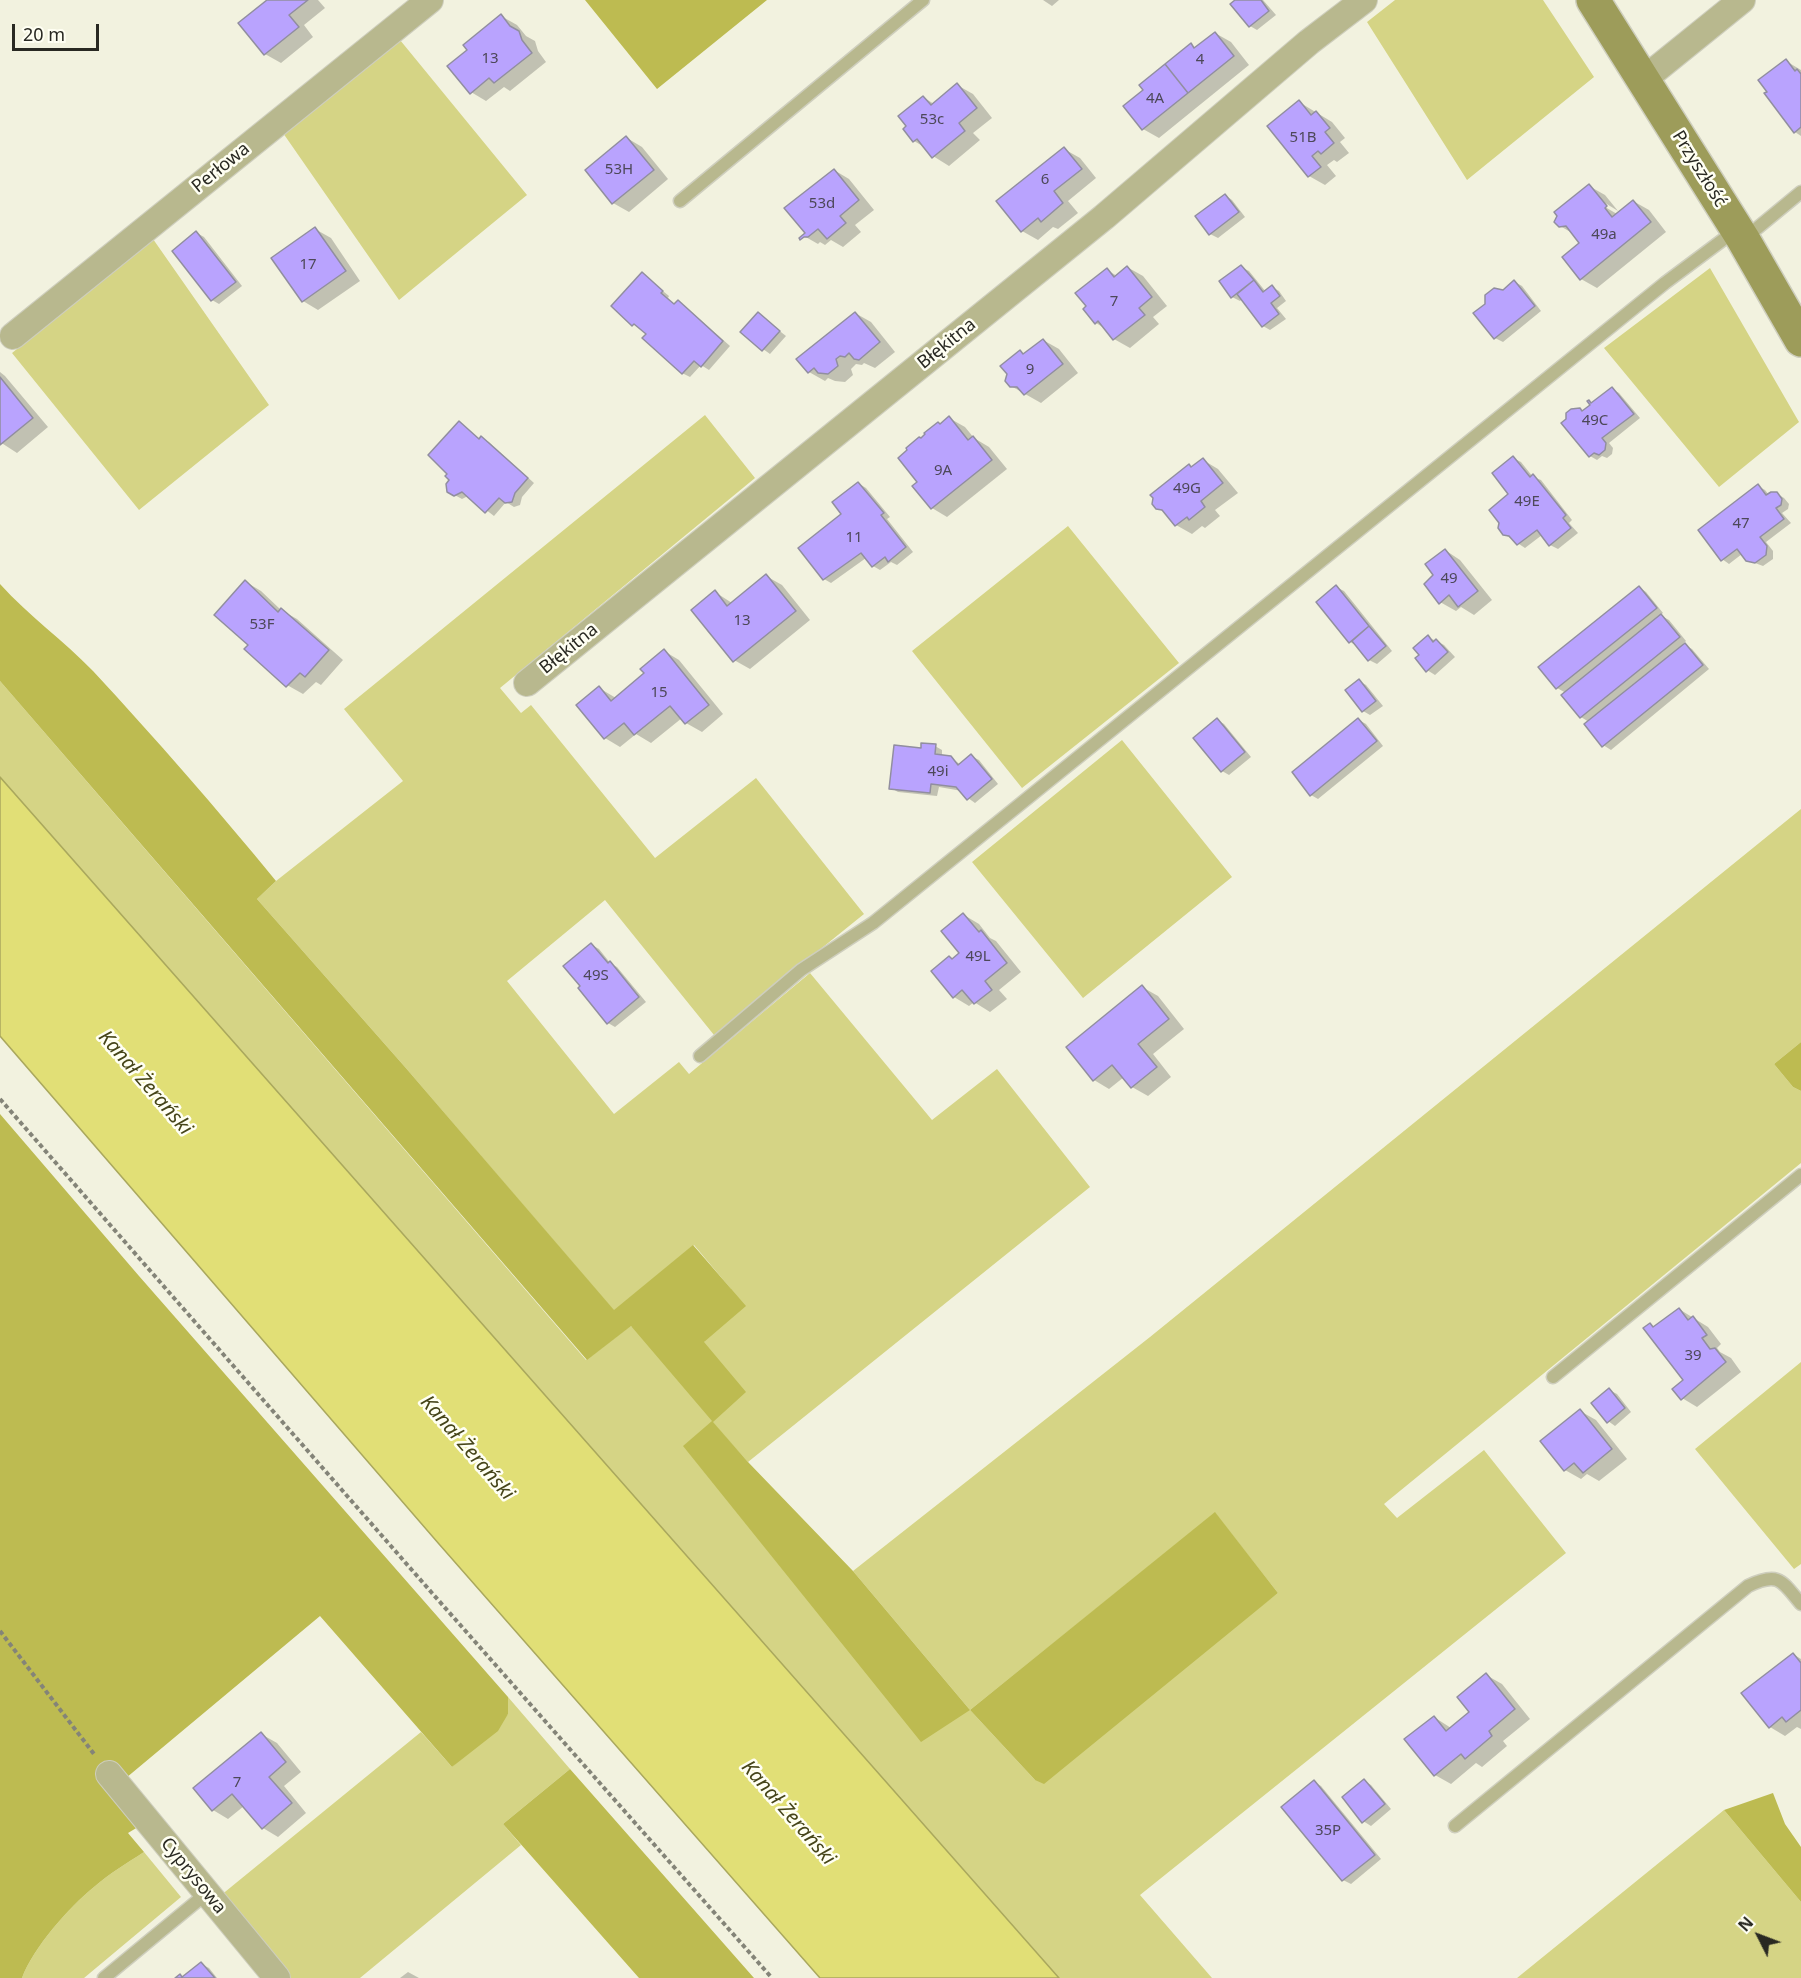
<!DOCTYPE html>
<meta charset="utf-8">
<style>
body{margin:0}
#map{position:relative;width:1801px;height:1978px;overflow:hidden;background:#f2f2df;font-family:"Noto Sans",sans-serif}
canvas{display:block}
.north{position:absolute;left:1729px;top:1906px;width:60px;height:60px;-webkit-text-stroke:4px #fffff3;paint-order:stroke;rotate:312deg;font-size:16px;font-weight:700;line-height:24px;text-align:center;color:#292922}
.north::after{content:'';display:block;margin:auto;width:21px;height:27px;background:#292922;clip-path:polygon(50% 0,100% 100%,50% 72%,0 100%)}
.scale{position:absolute;left:12px;top:24px;width:87px;height:27px;box-sizing:border-box;border:3px solid #292922;border-top:0;padding-left:8px;font-size:18px;line-height:21px;white-space:nowrap;color:#292922;-webkit-text-stroke:4px #fffff3;paint-order:stroke}
</style>
<div id="map">
<canvas width="1801" height="1978"></canvas>
<div class="north">N</div>
<div class="scale">20 m</div>
</div>
<script>
const c = document.querySelector('canvas').getContext('2d');
c.lineJoin = 'round';
function paint(path, color) { c.fillStyle = color; c.fill(path, 'evenodd'); }
function trace(path, color, width, dash) { c.strokeStyle = color; c.lineWidth = width; c.lineCap = dash ? 'butt' : 'round'; c.setLineDash(dash || []); c.stroke(path); }
function label(font, color, halo, rows, align = 'center') {
  c.font = font + ' "Noto Sans",sans-serif'; c.lineWidth = 5; c.setLineDash([]); c.textBaseline = 'middle'; c.strokeStyle = halo; c.fillStyle = color; for (const [text, x, y, turn = 0] of rows) {
    c.save(); c.translate(x, y); c.rotate((+turn || 0) * Math.PI / 180); c.textAlign = isNaN(turn) ? turn : align; if (halo) c.strokeText(text, 0, 0); c.fillText(text, 0, 0); c.restore();
  }
}
paint(new Path2D(`
 M1395,0h148l51,77 -127,103 -100,-158z
 M400,40l127,155 -128,105 -116,-167z
 M153,239l116,166 -130,105 -127,-157z
 M1710,268l89,154 -80,65 -115,-139z
 M705,415l50,63 -255,210 21,25 10,-8 124,153 101,-80 108,136 -150,121 -109,-135 -98,81 107,133 65,-52 10,12 121,-101 122,147 65,-51 93,118 -342,275 -36,-40 -28,24 136,169 150,95 -117,-139 297,-234 651,-528v233l-27,22 19,23 8,4v72l-417,341 13,14 87,-68 82,103 -426,342 72,83h-153l-1059,-1201v-96l586,679 44,-34 74,16 27,-53 -37,-44 -80,66 -209,-244 -148,-168 19,-18 127,-100 -59,-72zM1215,1513l63,80 -243,187 -65,-70z
 M1068,526l111,137 -157,125 -110,-137z
 M1122,740l110,137 -149,121 -111,-136z
 M1801,1362v202l-7,5 -99,-120z
 M508,1697l62,72 -67,55 18,21 -161,133h-72l-68,-82 201,-164 31,35 56,-53z
 M1724,1810l77,92v76h-284z
 M144,1852l37,45 -97,81h-62c11,-30 47,-71 72,-91 15,-13 33,-24 50,-35z`), '#d5d485');
paint(new Path2D(`
 M585,0h182l-110,89z
 M0,584c29,32 63,56 93,87 63,68 124,138 183,210l-19,18 148,168 209,243 79,-65 53,61 -42,36 42,50 -33,30 35,40 105,109 117,139 245,-198 63,81 -234,191 -9,-4 -65,-70 -49,32 -238,-296 29,-25 -81,-95 -44,34 -587,-679z
 M1801,1042v49l-8,-4 -19,-23z
 M0,1114l139,162 369,421v17l-10,17 -46,36 -132,-151 -212,177 30,34 -10,6 16,19c-17,11 -35,22 -50,35 -25,20 -61,61 -72,91h-22z
 M570,1769l184,209h-115l-136,-154z
 M1773,1793l12,31 16,23v55l-77,-92z`), '#bdbb51');
const water = new Path2D(`
 M0,777l1059,1201h-239l-381,-434 -439,-508z`);
paint(water, '#e1df76');
trace(water, '#aaa85d', 1.5);
paint(new Path2D(`
 M269,0h49l7,8 -21,17 9,12 -32,26 -16,-9 -25,-31z
 M1043,0h16l-7,6z
 M1237,0h26l13,15 -19,15 -7,-4z
 M501,16l16,9 9,11 9,5 3,10 8,11 -36,29 -6,-4 -18,14 -15,-9 -2,-41z
 M1215,33l16,9 18,23 -90,73 -16,-9 -18,-23 20,-16 46,-45 5,3z
 M1786,61l15,9v66l-6,-4z
 M957,85l16,9 19,24 -19,15 7,7 -31,26 -16,-10 -7,-8 -12,-7 9,-44 11,7z
 M1299,102l33,20 13,16 -5,4 9,11 -12,9 -3,-2 -7,5 9,11 -11,9 -16,-9 -40,-49z
 M627,138l15,9 26,32 -39,33 -16,-9z
 M1064,149l16,9 16,20 -28,23 10,12 -20,16 -5,-2 -15,13 -16,-9z
 M834,170l15,9 25,31 -19,15 6,7 -18,15 -12,-7 -6,5 -5,-3 -2,2 -14,-8z
 M1589,186l16,9 13,16 -16,-10 -2,3 17,10 16,-13 16,9 17,22 -69,56 -16,-9v-36l-7,-9 -14,-8z
 M1225,195l7,5 13,17 -27,21 -8,-4z
 M315,229l16,9 29,43 -42,29 -15,-9z
 M197,233l7,4 38,49 -23,18 -7,-4z
 M1127,267l16,9 24,30 -14,11 6,7 -29,24 -16,-9 -8,-10 -10,-6 -7,-16 18,-37 10,6z
 M1241,267l8,4 17,21 6,-5 7,4 7,10 -9,7 9,11 -16,11 -7,-4 -21,-27 -2,2 -8,-4z
 M642,274l27,22 -1,2 7,7 3,-3 7,4 45,40 -21,24 -8,-5 -11,12 -8,-4 -34,-39 -15,-10z
 M1515,282l7,4 19,25 -38,31 -8,-4 -20,-25z
 M855,313l16,9 24,30 -20,16 -11,-5 -2,2 -6,-1 -5,5 2,6 -8,7 -10,-1 -7,-3 -3,3 -16,-9z
 M758,314l28,22 -16,18 -7,-5z
 M1043,340l16,9 19,24 -37,30 -30,-17 9,-34 5,3z
 M0,372l5,4 43,51 -31,26 -17,-11z
 M1612,389l7,4 21,25 -31,25 4,5 -1,6 -5,4 -5,-2 -5,4 -7,-4 -10,-47 4,3z
 M949,418l16,9 9,11 15,9 18,22 -60,48 -15,-9 -13,-26 2,-42z
 M459,423l21,16 1,-1 8,4 45,41 -12,14 -2,8 -6,2 -8,-5 -12,14 -26,-20 -6,3 -13,-7z
 M1513,458l8,4 12,15 8,3 31,40 -3,3 9,10 -20,16 -8,-4 -8,-10 -17,13 -21,-14 7,-39z
 M1203,460l15,9 20,24 -23,17 5,6 -15,12 -3,-2 -10,8 -16,-9 -8,-11 -11,-6 32,-42 4,2z
 M858,483l8,5 24,29 -3,2 26,33 -16,13 -6,-3 -11,8 -7,-4 -7,-8 -35,25 -7,-4 20,-65z
 M1758,486l7,4 4,5 7,-2 8,5 5,6 -1,5 -6,4 9,10 -25,19 7,9v8l-10,7 -16,-6 -5,-6 -13,10 -7,-5z
 M1445,550l15,10 32,40 -18,15 -13,-8 -5,4 -16,-9 -4,-26z
 M766,576l16,9 28,35 -60,49 -16,-9 -19,-68 17,11z
 M246,582l15,9 20,19 16,9 46,41 -22,25 -5,-3 -13,12 -16,-9 -37,-41z
 M1336,587l8,4 48,60 -15,13 -8,-4 -10,-13 -9,-5 -32,-40z
 M1639,587l7,5 17,21 -3,2 9,5 17,21 -3,3 9,5 17,20 -98,81 -8,-5 -14,-23 -8,-5 -15,-24 -9,-5z
 M1428,637l16,8 11,12 -20,18 -8,-5 -6,-15z
 M664,651l15,9 44,54 -21,18 -16,-9 -4,-5 -31,25 -15,-9 -16,13 -15,-9 -6,-50 17,10 30,-25z
 M1359,681l7,4 17,21 -13,9 -7,-4z
 M1217,720l7,4 27,33 -22,18 -7,-4z
 M1359,720l7,4 17,22 -65,53 -7,-4z
 M935,746l7,4v6l8,1 11,8 10,-9 8,4 19,24 -23,19 -7,-5 -6,-7 -23,-4 -2,9 -39,-4 -7,-4 31,-38z
 M964,915l15,9 11,14 6,3 25,31 -22,18 8,9 -17,13 -16,-10 -5,4 -15,-9 -4,-39 4,2 8,-6z
 M592,945l7,4 12,15 6,3 29,35 -31,25 -7,-4z
 M1142,987l16,9 26,33 -31,25 18,23 -23,19 -16,-9 -8,-10 -15,12 -15,-9z
 M1679,1309l29,18 13,17 -4,4 3,4 11,6 10,14 -44,35 -15,-9 3,-18 -35,-55 5,3z
 M1609,1390l8,4 14,18 -16,14 -7,-5z
 M1580,1411l16,9 31,39 -28,22 -12,-7 -6,5 -16,-9z
 M1793,1654l8,5v70l-4,-2 -12,9 -15,-9z
 M1486,1675l16,9 28,35 -27,22 4,5 -25,21 -6,-4 -25,21 -16,-9 -1,-58 17,11 20,-16z
 M261,1734l16,9 24,29 -17,14 22,27 -28,24 -15,-9 -19,-22 -16,13 -15,-9z
 M1364,1781l7,4 20,24 -20,17 -8,-5z
 M1314,1782l7,4 60,73 -30,25 -8,-4 -60,-73z
 M201,1964l8,4 8,10h-40l3,-2 4,2z
 M408,1972l11,6h-19z`), '#0003');
const building = new Path2D(`
 M267,0h41l-19,15 10,12 -35,28 -26,-32z
 M1235,0h26l8,11 -20,16 -19,-23z
 M501,14l9,12 9,5 3,9 10,13 -38,30 -5,-5 -19,16 -23,-28 20,-16 -4,-5z
 M1215,32l19,24 -46,37 -23,-29 26,-21 3,5z
 M1786,59l9,12 2,-2 4,5v53l-7,6 -30,-40 3,-1 -9,-12z
 M1165,64l23,29 -46,37 -19,-24 20,-16 -4,-5z
 M957,83l20,25 -18,15 6,8 -33,27 -15,-19 -4,3 -10,-13 3,-3 -8,-10 25,-20 8,9z
 M1299,100l12,15 5,-4 14,17 -5,4 9,11 -13,11 -3,-3 -6,5 9,11 -13,10 -41,-51z
 M626,136l28,34 -42,34 -27,-34z
 M1064,147l18,22 -28,22 9,12 -22,19 -3,-4 -17,14 -25,-31z
 M834,169l25,31 -19,16 6,7 -19,16 -9,-10 -10,8h-4l-4,3 -1,-2 6,-5 -21,-25z
 M1589,184l18,22 -2,2 7,9 21,-17 18,22 -71,58 -18,-23 17,-14 -13,-17 -7,1 -5,-5 3,-6 -3,-4z
 M1225,194l14,18 -30,23 -14,-19z
 M315,227l31,44 -44,31 -31,-44z
 M196,231l40,51 -25,19 -39,-50z
 M1241,265l13,15 -23,18 -12,-17z
 M1127,266l25,31 -13,11 6,7 -32,25 -15,-19 -3,3 -12,-15 3,-3 -11,-13 32,-25 7,9z
 M642,272l21,19 -2,2 13,11 4,-4 45,41 -22,26 -7,-6 -12,13 -40,-36 4,-4 -12,-10 -2,2 -21,-20z
 M1254,280l9,12 9,-7 8,11 -9,7 8,11 -17,13 -25,-33z
 M1514,280l21,26 -41,33 -21,-26 12,-9v-9l9,-7 9,2z
 M758,312l22,19 -18,20 -22,-19z
 M855,312l25,30 -21,18 -5,-1 -5,-6 -4,4 -5,-1 -4,3 2,7 -10,8 -10,-1 -4,-5 -6,5 -12,-14z
 M1043,339l20,25 -39,31 -7,-8h-7l-5,-6 2,-7 -7,-8 20,-16 3,4z
 M0,377l33,41 -33,27z
 M1612,387l22,27 -32,24 4,5 -1,7 -6,5 -5,-2 -5,4 -28,-34 5,-4v-6l5,-4 9,-1 2,3 8,-6 -3,-4 2,-1 2,3z
 M949,416l19,24 5,-4 19,24 -61,49 -19,-23 5,-4 -19,-24 9,-8 -1,-2 13,-11 2,1 4,-4 -1,-1 14,-11 2,2z
 M459,421l20,18 2,-3 47,42 -13,15 -3,9 -7,1 -6,-5 -14,15 -23,-21 -8,4 -7,-4 -1,-8 3,-4 -4,-4 2,-2 -19,-19z
 M1513,456l17,21 3,-3 33,41 -3,3 8,10 -22,18 -12,-16 -20,15 -8,-9 -6,-1 -5,-7 1,-5 -10,-13 19,-16 -16,-21z
 M1203,458l20,25 -22,18 4,6 -16,13 -2,-3 -12,9 -13,-16 -6,-1 -4,-5 1,-6 -3,-3 39,-31 2,3z
 M858,482l26,31 -3,2 25,32 -18,15 -3,-5 -13,10 -11,-14 -38,27 -25,-32 43,-34 -9,-12z
 M1758,484l8,11 5,-3h6l5,7 -1,6 -5,3 8,11 -24,18 7,9 -1,9 -11,8 -9,-2 -9,-12 -16,12 -23,-31z
 M1445,549l33,42 -20,16 -9,-12 -10,9 -15,-20 9,-9 -8,-11z
 M766,574l30,37 -63,51 -42,-52 24,-20 12,16z
 M245,580l33,32 3,-4 48,42 -24,27 -5,-4 -14,14 -42,-38 4,-4 -34,-30z
 M1336,585l33,41 -20,17 -33,-41z
 M1639,586l18,22 -101,81 -18,-22z
 M1661,614l19,23 -100,81 -19,-23z
 M1369,626l17,20 -18,15 -16,-20z
 M1428,635l5,7 3,-3 12,13 -22,20 -11,-14 4,-3 -6,-7z
 M1685,643l18,22 -101,82 -18,-23z
 M664,649l45,56 -24,19 -15,-18 -36,29 -10,-12 -20,16 -28,-34 23,-19 12,15 33,-28 -4,-4z
 M1359,679l17,22 -14,11 -17,-22z
 M1217,718l28,34 -24,20 -28,-34z
 M1358,718l19,23 -67,55 -18,-24z
 M921,743l15,1 -1,10 16,2 7,9 13,-11 21,25 -25,21 -11,-13 -25,-3 -1,9 -41,-4 5,-44 27,3z
 M963,913l16,19 2,-2 26,33 -22,18 7,9 -18,14 -12,-14 -9,8 -22,-27 18,-15 3,3 7,-6 -18,-22z
 M591,943l17,20 2,-2 29,36 -32,27 -29,-36 2,-2 -17,-20z
 M1142,985l27,34 -31,25 19,23 -26,21 -19,-23 -19,16 -27,-34z
 M1679,1308l9,12 5,-4 14,19 -5,3 8,11 5,-1 11,14 -45,38 -9,-11 11,-9 -40,-52 7,-5 3,4z
 M1609,1388l16,20 -18,15 -16,-20z
 M1580,1409l32,40 -29,24 -9,-10 -10,8 -24,-30z
 M1793,1653l8,10v47l-15,12 -4,-5 -13,11 -28,-35z
 M1486,1673l29,36 -26,22 3,5 -27,23 -4,-5 -27,22 -30,-37 30,-23 12,15 23,-19 -12,-15z
 M261,1732l25,30 -17,15 23,26 -30,26 -30,-35 -20,17 -19,-23z
 M1364,1779l21,25 -23,19 -20,-26z
 M1314,1780l61,75 -33,26 -61,-74z
 M201,1962l14,16h-40l5,-4 2,3z`);
paint(building, '#b9a3fe');
trace(building, '#918e9f', 1.5);
const lane = new Path2D(`
 M680,201l243,-201
 M1744,239l57,-47
 M700,1056l101,-86 72,-47 792,-640 71,-53
 M1553,1377l248,-202
 M1455,1826l293,-240c31,-15 34,-5 53,18
 M104,1978l103,-85`);
const street = new Path2D(`
 M1643,80l99,-80
 M13,336l417,-336
 M527,683l577,-466 205,-175 55,-42
 M109,1774l168,204`);
const secondary = new Path2D(`
 M1593,0l150,239 58,101`);
trace(lane, '#cecebd', 15);
trace(street, '#cecebd', 28);
trace(secondary, '#cecebd', 36);
trace(new Path2D(`
 M0,1099l432,494 340,385
 M0,1631l94,123`), '#848478', 4, [4.5, 3]);
trace(lane, '#b8b88e', 12);
trace(street, '#b8b88e', 26);
trace(secondary, '#9d9c5a', 33);
label('15px', '#4d4859', null, [
 ["13",490,59],
 ["4",1200,60],
 ["4A",1155,99],
 ["53c",932,120],
 ["51B",1303,138],
 ["53H",619,170],
 ["6",1045,180],
 ["53d",822,204],
 ["49a",1604,235],
 ["17",308,265],
 ["7",1114,302],
 ["9",1030,370],
 ["49C",1595,421],
 ["9A",943,471],
 ["49G",1187,489],
 ["49E",1527,502],
 ["47",1741,524],
 ["11",854,538],
 ["49",1449,579],
 ["13",742,621],
 ["53F",262,625],
 ["15",659,693],
 ["49i",938,772],
 ["49L",978,957],
 ["49S",596,976],
 ["39",1693,1356],
 ["7",237,1783],
 ["35P",1328,1831]
]);
label('18px', '#292922', '#fffff3', [
 ["Perłowa",221,168,-39],
 ["Przyszłość",1699,169,58],
 ["Błękitna",947,344,-39],
 ["Błękitna",569,649,-39],
 ["Cyprysowa",193,1876,51]
]);
label('italic 20px', '#464519', '#fffff3', [
 ["Kanał Żerański",145,1083,49],
 ["Kanał Żerański",467,1448,49],
 ["Kanał Żerański",788,1813,49]
]);
</script>
